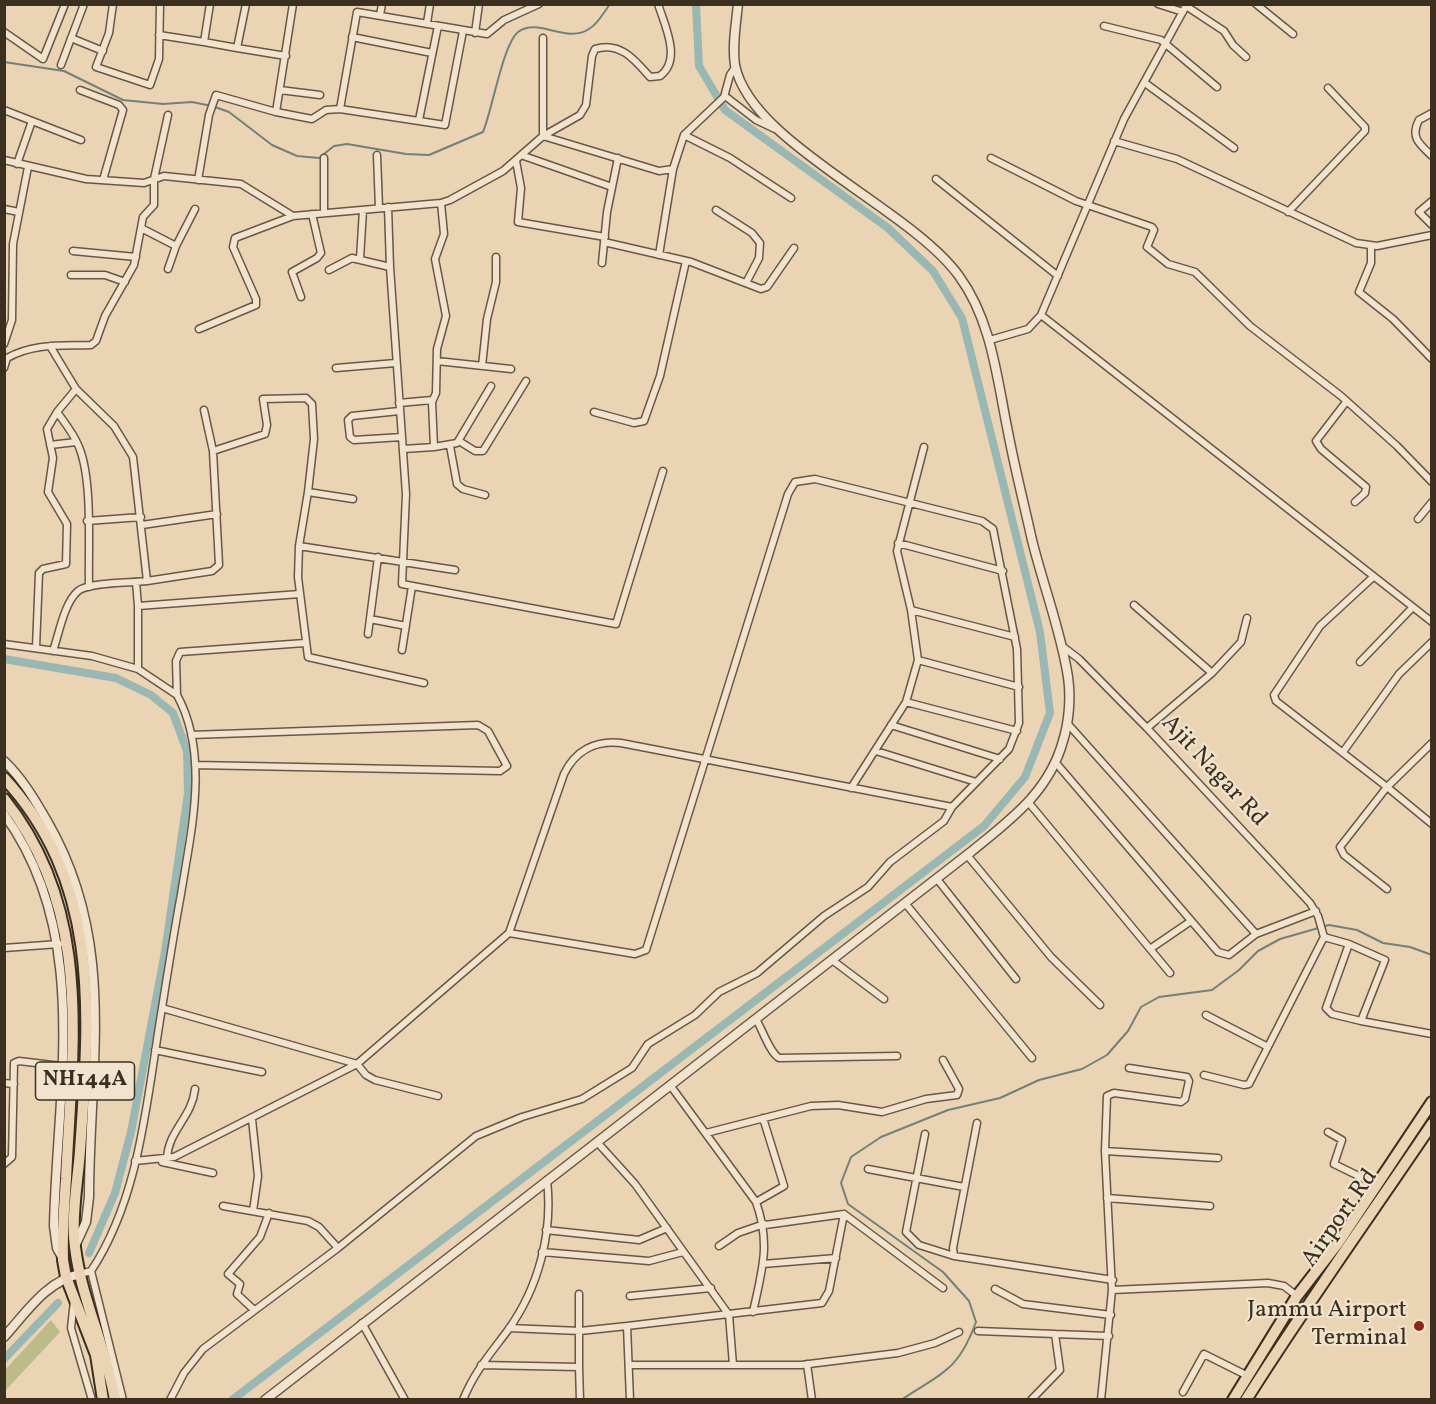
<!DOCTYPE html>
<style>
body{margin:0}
#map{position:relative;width:1436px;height:1404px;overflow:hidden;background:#ead4b4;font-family:Vollkorn,serif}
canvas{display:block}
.frame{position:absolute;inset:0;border:6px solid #3b2f20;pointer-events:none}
</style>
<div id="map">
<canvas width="1436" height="1404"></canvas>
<div class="frame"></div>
</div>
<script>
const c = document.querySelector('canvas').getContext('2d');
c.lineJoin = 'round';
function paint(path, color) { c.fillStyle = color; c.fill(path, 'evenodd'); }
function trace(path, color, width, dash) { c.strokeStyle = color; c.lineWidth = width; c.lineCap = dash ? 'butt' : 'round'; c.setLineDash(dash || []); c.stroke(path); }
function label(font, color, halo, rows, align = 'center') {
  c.font = font + ' Vollkorn,serif'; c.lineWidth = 4.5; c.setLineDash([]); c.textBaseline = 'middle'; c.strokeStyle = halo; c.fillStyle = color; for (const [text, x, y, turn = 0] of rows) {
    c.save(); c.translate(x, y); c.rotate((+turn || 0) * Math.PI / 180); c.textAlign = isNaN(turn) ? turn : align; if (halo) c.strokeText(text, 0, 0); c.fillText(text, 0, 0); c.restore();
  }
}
paint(new Path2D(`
 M51,1320l9,12 -55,59v-21z`), '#bdbb89');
trace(new Path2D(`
 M4,62l60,9 59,29 40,4 29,-2 20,4 17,6 43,33 25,11 22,2 15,-12 13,-2 59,10 23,1 54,-23c9,-21 20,-88 35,-100 20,-15 48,12 71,-3 9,-5 15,-17 21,-25
 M901,1400c40,-27 57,-28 75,-78l-7,-21 -26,-29 -95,-68 -7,-21 10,-26 30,-20 67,-27 52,-12 39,-18 43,-11 25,-14 21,-24 13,-24 18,-10 53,-7 27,-20 19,-19 22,-12 49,-14 28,5 26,13 27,4 22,8`), '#738178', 2);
trace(new Path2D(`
 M4,659l112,19 35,17 22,18 14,38 1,42 -23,159 -34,180 -16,61 -26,60
 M4,1359l54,-56
 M232,1400l752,-574 41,-49 25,-64 -10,-81 -78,-314 -29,-47 -45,-43 -163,-118 -26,-44 -3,-62`), '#99b7b3', 8);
const minor = new Path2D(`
 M113,4l-4,29 -13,34 54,18 9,-26 1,-55
 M210,4l-6,38 33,6 9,-44
 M293,4l-17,108 36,7 14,-9 14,-1 17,-97 130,22 17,-14 35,-16
 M1158,4l25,8
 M1256,4l37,30
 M1186,6l38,25 9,14 13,12
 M380,15l2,-11
 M427,23l3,-19
 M1104,26l57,14 56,47
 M4,32l39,27 22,-55
 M475,33l4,-29
 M159,35l45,7
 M352,37l80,16
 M71,38l32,13
 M543,38v98l116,35 14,-2 11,-34 40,-38 6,-22 6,-9
 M237,48l49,8
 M61,65l23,-61
 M1145,83l89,65
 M80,90l39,15 4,5 -20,70
 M280,90l40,5
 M725,96l31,24 19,9
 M340,109l105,16 18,-94
 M4,110l77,30
 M1432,113l-13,7c-9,17 0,24 13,36
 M419,120l19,-94
 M684,135l46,23 61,40
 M1114,141l63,18 179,84 21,3 55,-11
 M377,155l2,53
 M521,155l91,32
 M324,158v54
 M991,158l85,43 76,26 2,3 -7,17 21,17 27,8 55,54 91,70 56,50 35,36
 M4,160l82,19 58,4 20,-7 77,8 52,32
 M516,161l5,27 -3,34 87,15
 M17,164l15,-43
 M936,179l122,97
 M198,180l11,-65 7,-20 60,17
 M1432,201l-13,11 13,13
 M4,209l15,3
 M716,210l36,23 8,10 -1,15 -13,25
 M1288,212l77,-81v-4l-37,-39
 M141,228l35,18 -8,23
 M604,242l87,20 70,27 6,-2 27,-39
 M176,246l19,-37
 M1371,246v17l-12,29 34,27 39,40
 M73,251l63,6
 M659,255l14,-86
 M360,259l3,-49
 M602,263l5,-51 11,-54
 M390,267l16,227 -4,90 214,40 47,-153
 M329,270l23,-12 38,9 -2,-60
 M71,275h34l20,7
 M301,297l-9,-25 25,-14 4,-5 -9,-39
 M1041,315l391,307
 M199,329l57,-24v-6l-23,-52 2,-9 58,-22 148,-13 9,-3 53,-29 40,-35 37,-21 6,-10 6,-49 3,-7c25,-8 40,11 55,28l10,-1c22,-16 5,-50 -2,-72
 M990,340l38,-11 13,-14 83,-196 63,-115
 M4,344l8,-24 1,-76 15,-77
 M50,346l26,43 38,37 19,31 14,124c-16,2 -58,1 -69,10 -14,12 -19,43 -25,60
 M437,361l74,8
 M482,366l5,-47 9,-37v-25
 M4,368l3,-10c27,-15 54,-12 84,-13l5,-4 9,-25 29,-51 9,-48 11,-12v-26l14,-64
 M336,368l60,-5
 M76,389l-19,23c8,11 17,22 22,35 14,34 9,102 10,140
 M1346,402l-30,39 5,8 45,38 -1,6 -10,9
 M399,403l33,-3
 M399,411l-47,5 -4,4 2,17 4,3 48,-3
 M594,412l40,11 10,-2 16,-45 26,-115
 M459,441l16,10h8l43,-70
 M50,445l26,-3
 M450,446l7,38 6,5 22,6
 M434,447l23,-4 34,-57
 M403,449l31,-2 -2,-45 4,-9 1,-44 9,-33 -11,-57 9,-25 -3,-31
 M213,451l52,-17 2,-9 -4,-26 43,-1 6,6 2,35 -6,53
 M353,499l-45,-7 -9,54 156,24
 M1418,519l14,-17
 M87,521l54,-4
 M142,525l75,-11
 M898,543l105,28
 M299,546l-1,31 10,80 116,26
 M1372,578l-52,48 -46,69 2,6 111,86 -47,60 4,8 43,34
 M147,581l65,-10 7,-6 -6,-114 -9,-41
 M136,582l2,24
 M1134,605l78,68 -65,55
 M911,610l104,27
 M370,619l36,7
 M368,634l10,-77
 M4,644l88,12 46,13v-63l162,-12
 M1062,646l17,13 68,69 163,175 8,13 6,21
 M36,648l3,-75 4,-4 23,-5 1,-40 -19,-32 5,-34 -6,-29 10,-17
 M402,650l10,-64
 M918,660l101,27
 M1360,662l52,-54
 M138,669l39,26 -1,-34 4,-9 125,-9
 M1212,673l29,-31 6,-24
 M906,702l111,29
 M1067,723l189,211 60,-23
 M891,725l109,34
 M191,735l287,-10 10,6 19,35 -7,5 -305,-6
 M1432,743l-45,44 45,37
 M876,751l100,31
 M1343,752l56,-78 33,-32
 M1056,763l162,189 11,3 27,-21
 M851,788l55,-86 12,-42 -7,-50 -14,-59 27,-104
 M1029,803l141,170
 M967,855l84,102 49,48
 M937,879l79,100
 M905,903l127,155
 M1324,937l25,7 36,16 -24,61 71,13
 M1349,944l-23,64 6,6 29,7
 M4,948l55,-4
 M1150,949l41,-28
 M832,960l52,39
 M1206,1015l62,32
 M756,1019c6,10 14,34 23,39l118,-2
 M155,1050l107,22
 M1129,1068l58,9 2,4 -4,18 -4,3 -67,-9 -7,3 -2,55 7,139 156,-7 16,3 13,10
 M1204,1075l40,10 5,-1 75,-147
 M4,1083l10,1
 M670,1085l86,117c15,42 6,68 -3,110
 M438,1096l-63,-16 -9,-5 -9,-11 152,-131 55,-159c11,-23 31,-34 57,-31l331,64
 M252,1119l6,57 -5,35
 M977,1123l-24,125 1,8 159,24
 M1328,1132l14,8 -8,24 43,21
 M706,1133l105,-27 27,-1 44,7 44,-13 31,-4 2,-6 -16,-29
 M925,1134l-19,98 13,13 35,11
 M597,1142l38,42 94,131 4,50
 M1105,1151l113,7
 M167,1159c1,-29 25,-41 28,-70
 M135,1161l39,-4 183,-93 -195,-56c6,-38 12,-76 19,-114 10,-63 29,-139 -4,-199
 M162,1162l51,11
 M4,1164l8,-7 2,-94 5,-2 42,5
 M868,1169l96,18
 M1107,1198l103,8
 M756,1202l28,-16 -21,-68
 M223,1206l85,15 11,6 19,21
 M844,1214l99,74
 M546,1230l93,10 28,-12
 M719,1246l19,-13 26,-9
 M542,1252l107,9 34,-9
 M763,1264l73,-6
 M91,1271l32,129
 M80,1274l11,-3c50,-75 56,-175 71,-263
 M995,1289l28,15 88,11
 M630,1296l81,-8
 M74,1301l-3,27 21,72
 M254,1310l-17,-16 3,-10 -12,-10 32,-37 9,-24
 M362,1323l43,77
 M627,1326l195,-23 7,-12 15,-77 -79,11
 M509,1328l71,3 47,-5 3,74
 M978,1331l77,3
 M807,1364l5,36
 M481,1365l98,2 1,33
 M630,1365h171l97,-12 37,-10 24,-11
 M579,1367v-73
 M1183,1392l21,-38 44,22
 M170,1400l14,-27 19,-24 135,-101 138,-112 46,-19 60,-18 50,-31 16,-24 47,-29 24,-23 38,-19 67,-57 44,-29 22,-25 54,-41 8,-14 57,-58 10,-26 -2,-74 -24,-120 -11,-8 -167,-42 -20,3 -7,12 -142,456 -11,4 -126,-21
 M463,1400c11,-28 28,-47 45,-70 31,-43 45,-98 39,-150
 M1031,1400l29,-30 -5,-36 54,2
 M1101,1400l11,-110`);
const tertiary = new Path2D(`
 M4,761c18,17 31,39 43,60 71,122 42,244 42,376l-3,25 -11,24
 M4,814c88,121 53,274 50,412l3,22 5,9
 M4,1337c22,-24 42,-56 76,-63
 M265,1400l707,-549c39,-32 77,-59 91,-110 6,-19 8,-44 5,-64 -7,-46 -25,-92 -36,-137 -8,-36 -17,-71 -24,-108 -11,-53 -16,-111 -49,-156 -49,-68 -209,-133 -224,-211 -3,-19 1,-41 3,-61`);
const primary = new Path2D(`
 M1233,1400l64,-104 41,-53 94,-141
 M1246,1400c59,-94 124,-184 186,-276`);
const trunk = new Path2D(`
 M4,778c99,107 85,239 76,373 -2,28 -8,58 -6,86 4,56 32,108 41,163
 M4,799c90,112 68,247 62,380 -2,27 -4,54 -3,81l3,17 30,78 7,45`);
trace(minor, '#675845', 9);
trace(tertiary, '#675845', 11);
trace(primary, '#3b2f20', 14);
trace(trunk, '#3b2f20', 14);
trace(minor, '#f1e3ce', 6);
trace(tertiary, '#f1e3ce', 8);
trace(primary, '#ead4b4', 10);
trace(trunk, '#ead4b4', 10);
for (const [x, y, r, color] of [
 [1419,1326,6,"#8f2418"]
]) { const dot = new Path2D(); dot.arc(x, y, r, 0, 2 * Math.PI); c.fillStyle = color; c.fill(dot); trace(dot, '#f1e3ce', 2); }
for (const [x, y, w] of [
 [85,1081,99]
]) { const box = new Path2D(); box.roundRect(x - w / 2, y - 19, w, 38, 4.5); c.fillStyle = '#f1e3ce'; c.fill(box); trace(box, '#3b2f20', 1.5); }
label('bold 22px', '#3b2f20', null, [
 ["NH144A",85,1081]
]);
label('24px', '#3b2f20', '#f1e3ce', [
 ["Ajit Nagar Rd",1213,772,47],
 ["Airport Rd",1341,1219,-55]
]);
label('24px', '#3b2f20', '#f1e3ce', [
 ["Jammu Airport",1407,1312],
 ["Terminal",1407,1340]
], 'right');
</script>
